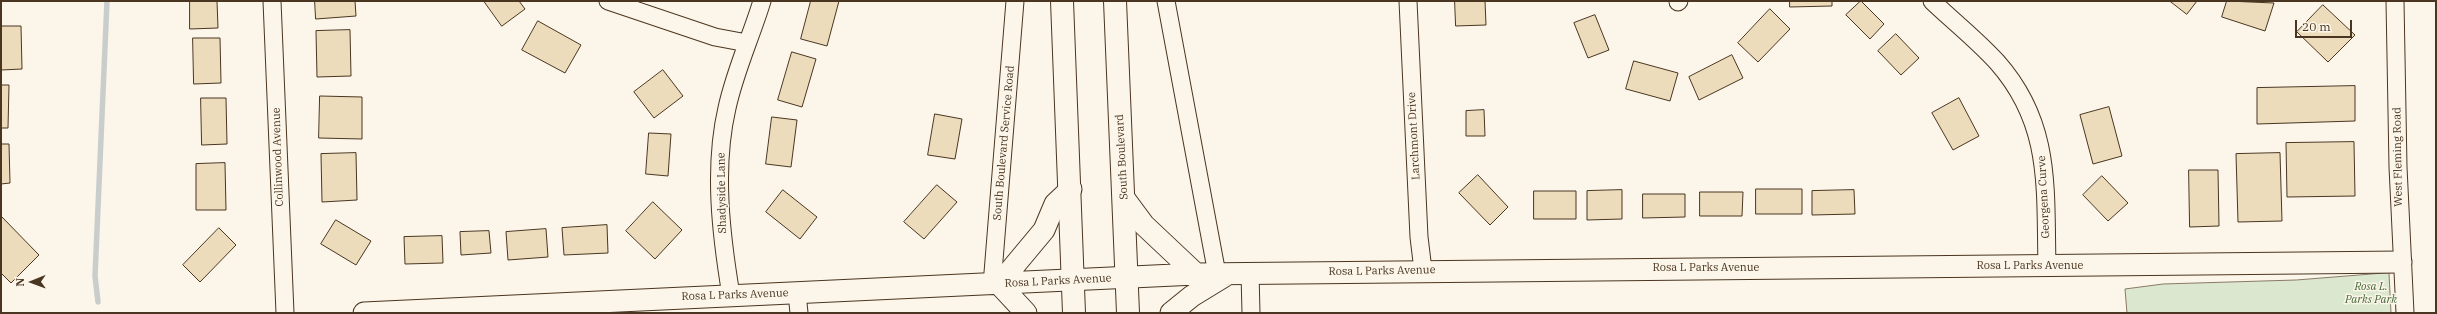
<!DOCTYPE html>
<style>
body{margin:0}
#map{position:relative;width:2437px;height:314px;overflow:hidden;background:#fbf6e9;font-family:"IBM Plex Serif",serif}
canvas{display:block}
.frame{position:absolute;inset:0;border:2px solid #4a3520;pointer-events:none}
.north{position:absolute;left:12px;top:262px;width:40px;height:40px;-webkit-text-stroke:3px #fbf6e9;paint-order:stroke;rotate:269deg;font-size:11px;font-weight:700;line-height:16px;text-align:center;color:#4a3520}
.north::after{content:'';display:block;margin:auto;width:14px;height:18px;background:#4a3520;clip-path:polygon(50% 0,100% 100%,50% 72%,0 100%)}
.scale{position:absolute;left:2295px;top:20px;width:57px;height:18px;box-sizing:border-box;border:2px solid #4a3520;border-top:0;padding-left:5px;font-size:12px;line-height:14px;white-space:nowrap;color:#4a3520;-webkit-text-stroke:3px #fbf6e9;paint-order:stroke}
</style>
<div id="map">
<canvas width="2437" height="314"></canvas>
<div class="frame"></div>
<div class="north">N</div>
<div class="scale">20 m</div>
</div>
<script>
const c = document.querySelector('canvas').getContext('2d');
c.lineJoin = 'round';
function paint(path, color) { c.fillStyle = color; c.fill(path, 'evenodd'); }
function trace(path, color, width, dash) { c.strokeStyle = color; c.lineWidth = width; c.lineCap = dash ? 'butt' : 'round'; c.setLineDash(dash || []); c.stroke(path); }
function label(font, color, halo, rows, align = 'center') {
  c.font = font + ' "IBM Plex Serif",serif'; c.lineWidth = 3; c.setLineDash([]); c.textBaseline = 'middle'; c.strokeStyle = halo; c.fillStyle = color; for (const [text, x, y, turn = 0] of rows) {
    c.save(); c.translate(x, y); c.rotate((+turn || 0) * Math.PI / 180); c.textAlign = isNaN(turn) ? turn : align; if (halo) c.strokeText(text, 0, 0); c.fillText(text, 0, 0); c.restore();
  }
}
const green = new Path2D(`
 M2389,273l2,40h-264l-2,-24 38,-5 133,-4z`);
paint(green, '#dce7d0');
trace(green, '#887966', 1);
trace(new Path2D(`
 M98,302l-3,-26 12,-275`), '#c9cecd', 5.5);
const building = new Path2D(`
 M190,1h27l1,27 -28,1z
 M315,1h40l1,15 -40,3z
 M484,1h35l6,8 -23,17z
 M811,1h28l-12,45 -26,-7z
 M1455,1h30l1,24 -30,1z
 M1790,1h42v5l-42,1z
 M1861,1l23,23 -14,15 -24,-24z
 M2170,1h27l-10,13z
 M2227,1l47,2 -9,28 -43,-14z
 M2323,5l32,30 -27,27 -31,-30z
 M1770,9l20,20 -32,33 -20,-19z
 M1595,15l14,35 -21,8 -14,-35z
 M538,21l43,24 -16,28 -43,-23z
 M1,26h20l1,43 -21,1z
 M350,30l1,46 -34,1 -1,-46z
 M1896,34l23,24 -18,17 -23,-24z
 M193,38h27l1,45 -27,1z
 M792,52l24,7 -14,48 -24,-7z
 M1732,55l11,23 -44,22 -10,-23z
 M1634,61l44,12 -8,28 -44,-12z
 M663,70l20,26 -29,22 -20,-26z
 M1,85h8l-1,43h-7z
 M2355,86v35l-98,3v-36z
 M320,96l42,1v42l-43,-1z
 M201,98h25l1,46 -25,1z
 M1959,98l20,38 -26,14 -21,-37z
 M2109,107l13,49 -29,8 -13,-49z
 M1484,110l1,26h-19v-25z
 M935,114l27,5 -7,40 -27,-4z
 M772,117l25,3 -6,47 -25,-3z
 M649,133l22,1 -3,42 -22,-2z
 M2354,142l1,54 -68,1 -1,-54z
 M1,144h8l1,39 -9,1z
 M356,153l1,47 -35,2 -1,-48z
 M2280,153l2,68 -44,1 -2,-68z
 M225,163l1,47h-30v-46z
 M2189,170h29l1,56 -29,1z
 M1478,175l30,32 -18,18 -31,-32z
 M2102,176l26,27 -20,18 -25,-26z
 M937,185l20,17 -33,37 -20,-17z
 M1756,189h46v25h-46z
 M783,190l34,27 -17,22 -34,-27z
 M1622,190v29l-35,1v-29z
 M1854,190l1,24 -43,1v-24z
 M1534,191h42v28h-42z
 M1700,192h43l-1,24h-42z
 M1643,194h42v23l-42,1z
 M653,202l29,28 -27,29 -29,-28z
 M1,216l38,39 -28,28 -10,-10z
 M336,220l35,21 -15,24 -35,-21z
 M607,225l1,28 -44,2 -2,-27z
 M219,228l17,17 -36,37 -17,-17z
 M546,229l2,28 -40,3 -2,-28z
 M489,231l2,22 -30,2 -1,-23z
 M442,236l1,27 -38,1 -1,-27z`);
paint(building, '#ecdcbc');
trace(building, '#4a3520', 1);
const minor = new Path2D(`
 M272,1l13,312
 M608,1l107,36 32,6
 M1166,1l51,273
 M1408,1l11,236 4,33
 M1932,1c21,20 45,39 65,61 55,62 48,126 50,204
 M2395,1l3,166 7,146
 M1678,2l1,-1
 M1250,273l1,40
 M992,285l23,-284
 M797,293l2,20
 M731,295c-10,-60 -18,-127 -4,-187 8,-37 24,-71 35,-107`);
const tertiary = new Path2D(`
 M1124,198l20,27 52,49
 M364,313l832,-39 1205,-12
 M1026,313l-27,-29 45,-54 11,-26 16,-15
 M1171,313l21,-17 36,-22`);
const trunk = new Path2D(`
 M1062,1l12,312
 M1115,1l13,312`);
trace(minor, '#4a3520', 19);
trace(tertiary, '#4a3520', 23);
trace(trunk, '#4a3520', 24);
trace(minor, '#fbf6e9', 17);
trace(tertiary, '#fbf6e9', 21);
trace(trunk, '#fbf6e9', 22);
label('11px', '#4a3520', '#fbf6e9', [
 ["Larchmont Drive",1414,136,-93],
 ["South Boulevard Service Road",1004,143,-85],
 ["Collinwood Avenue",278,157,-92],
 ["South Boulevard",1122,157,-93],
 ["West Fleming Road",2398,157,-91],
 ["Shadyside Lane",722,193,-91],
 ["Georgena Curve",2044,197,-93],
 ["Rosa L Parks Avenue",2030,266],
 ["Rosa L Parks Avenue",1706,268],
 ["Rosa L Parks Avenue",1382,271,-1],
 ["Rosa L Parks Avenue",1058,281,-3],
 ["Rosa L Parks Avenue",735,295,-2]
]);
label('italic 11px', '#436837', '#fbf6e9', [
 ["Rosa L.",2371,287],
 ["Parks Park",2371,300]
]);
</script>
